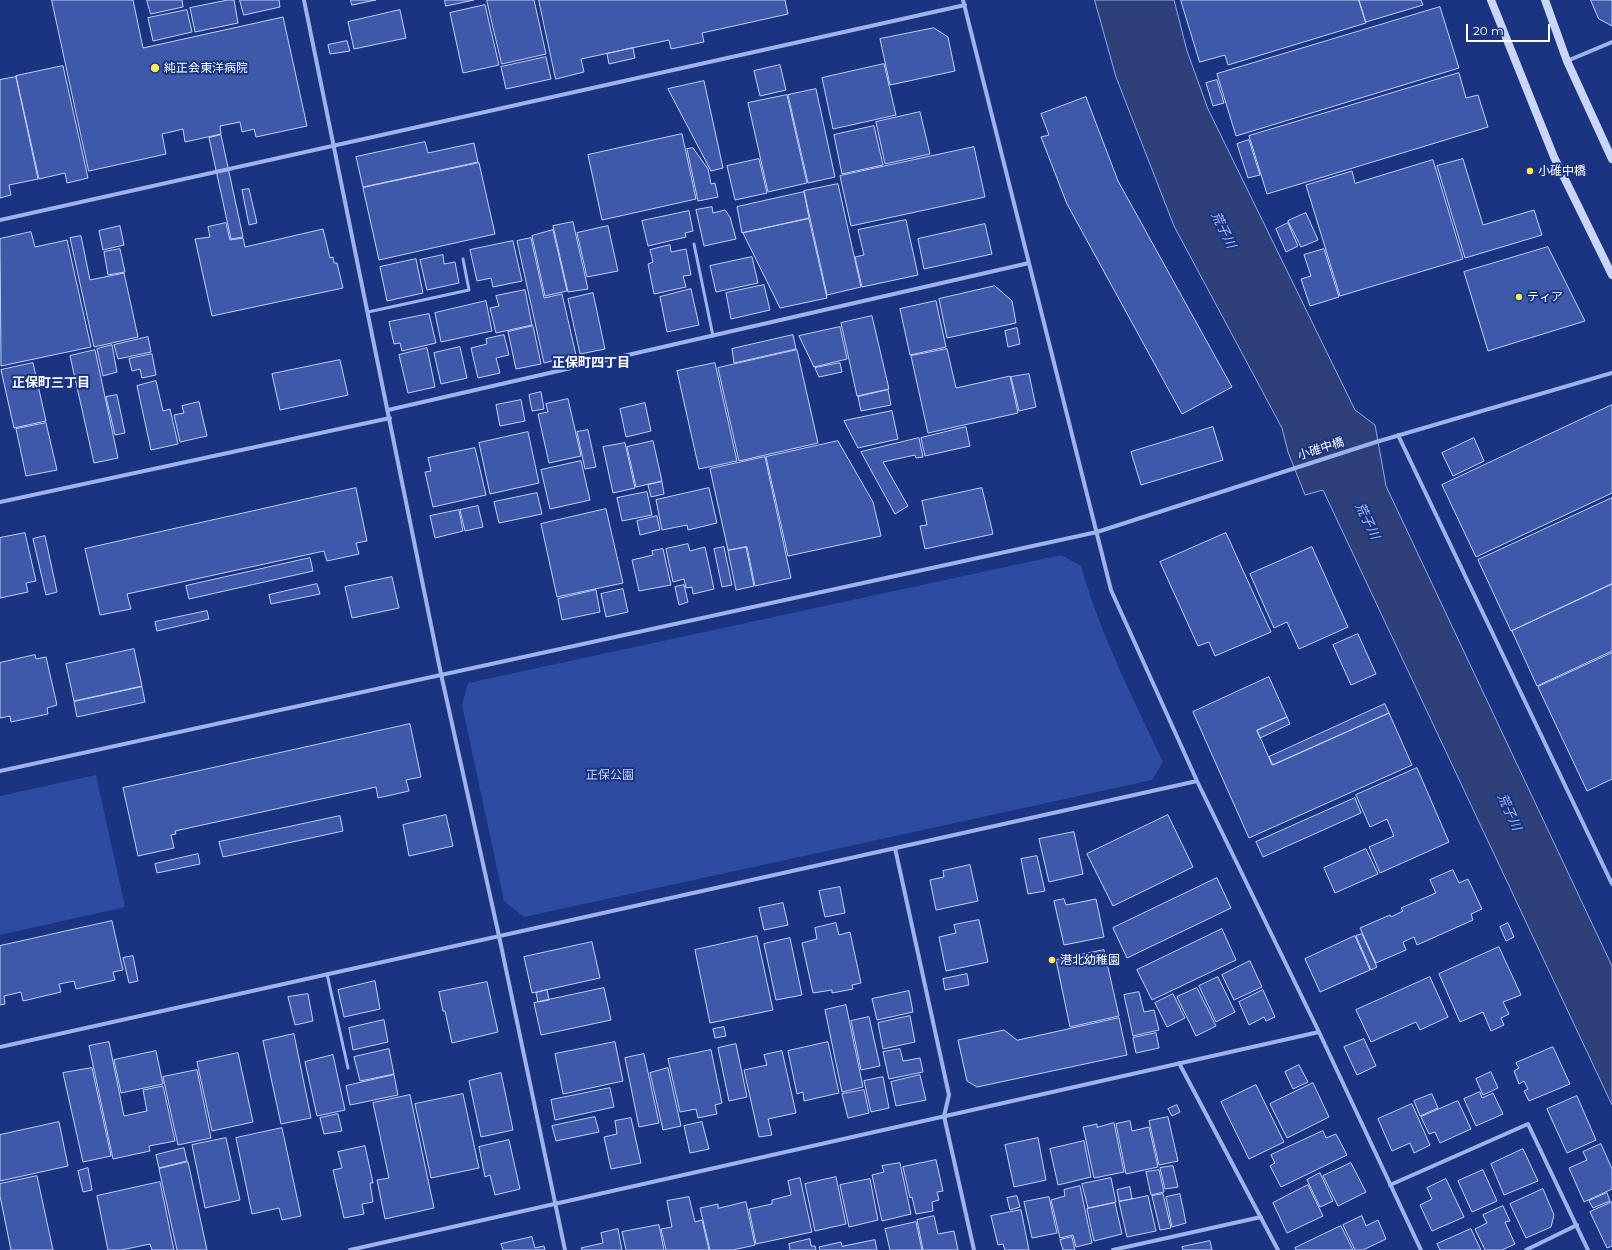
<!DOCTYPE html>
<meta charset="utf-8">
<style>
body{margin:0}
#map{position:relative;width:1612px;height:1250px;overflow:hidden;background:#1a3482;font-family:Montserrat,sans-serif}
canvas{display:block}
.scale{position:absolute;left:1466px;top:24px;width:84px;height:18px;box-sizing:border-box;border:2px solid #fff;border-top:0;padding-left:5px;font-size:12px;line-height:14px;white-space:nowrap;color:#fff;-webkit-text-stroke:3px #1a3482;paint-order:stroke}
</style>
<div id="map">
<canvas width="1612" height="1250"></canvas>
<div class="scale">20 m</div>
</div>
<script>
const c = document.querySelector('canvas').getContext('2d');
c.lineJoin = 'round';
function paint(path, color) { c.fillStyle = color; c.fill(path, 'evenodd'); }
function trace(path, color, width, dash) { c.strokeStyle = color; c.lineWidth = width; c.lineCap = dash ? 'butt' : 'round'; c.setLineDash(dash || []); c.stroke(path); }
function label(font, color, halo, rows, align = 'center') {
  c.font = font + ' Montserrat,"Noto Sans JP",sans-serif'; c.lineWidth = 4; c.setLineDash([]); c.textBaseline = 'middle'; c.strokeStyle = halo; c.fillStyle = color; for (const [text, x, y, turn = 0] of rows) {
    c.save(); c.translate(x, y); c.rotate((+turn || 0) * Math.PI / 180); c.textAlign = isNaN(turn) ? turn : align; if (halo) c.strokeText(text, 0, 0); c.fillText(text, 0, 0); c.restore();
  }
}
paint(new Path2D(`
 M1061,555l20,11c19,68 52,132 82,196l-11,18 -628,137 -20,-16 -42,-196 6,-22z
 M96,775l29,132 -125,28v-139z`), '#2d4ba1');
const water = new Path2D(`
 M1095,0h79l13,51 21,58 147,301 20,15 11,61 226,480v139l-289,-615 -18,5 -17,-43 -6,-24 -108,-202 -58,-149z`);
paint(water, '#2d407a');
trace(water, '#91aaed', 1);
const building = new Path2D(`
 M52,0h81l10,48 140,-31 24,109 -51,11 -2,-8 -12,3 -2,-10 -20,4 1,8 -36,8 -2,-13 -21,5 4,20 -77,17z
 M147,0h35l1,7 -32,7z
 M228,0h6l4,23 -43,9 -5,-24z
 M240,0h39l1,7 -36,8z
 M351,0h25l-24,5z
 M445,0h29l-28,6z
 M487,0h47l12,54 -44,10z
 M539,0h246l3,14 -86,19 2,9 -33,7 -2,-9 -88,19 3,13 -28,7z
 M1181,0h178l7,23 -138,42 -3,-10 -25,7z
 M1359,0h62l2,5 -57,17z
 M1591,0h21v26l-13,-7z
 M485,5l14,60 -36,8 -13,-60z
 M1440,7l19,61 -223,68 -19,-62z
 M187,10l5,22 -39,9 -5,-23z
 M400,10l6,28 -52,11 -6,-27z
 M934,28l14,9 7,34 -65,14 -10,-46z
 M347,41l3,10 -20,3 -2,-9z
 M633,48l2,10 -26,6 -2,-10z
 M546,57l5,22 -45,10 -5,-22z
 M884,64l12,51 -63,14 -11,-51z
 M780,65l6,25 -26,6 -6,-25z
 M63,66l25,112 -21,5 -2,-10 -26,6 -23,-103z
 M1459,73l7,25 12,-3 10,32 -221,67 -18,-58z
 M16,77l22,102 -29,6 2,10 -11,3v-118z
 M1217,80l7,23 -11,3 -7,-23z
 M704,81l19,87 -12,3 -43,-82z
 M816,89l19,88 -27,6 -20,-88z
 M787,95l20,88 -39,9 -20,-89z
 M1086,97l32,84 114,206 -50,27 -115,-210 -26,-67 8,-2 -8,-21z
 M920,112l10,42 -45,10 -9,-42z
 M874,126l9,39 -41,9 -8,-39z
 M682,134l14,65 -94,21 -14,-65z
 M221,135l22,102 -12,2 -22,-101z
 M1249,140l11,35 -12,3 -11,-34z
 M425,142l3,11 46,-10 4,19 -115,25 -7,-30z
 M974,147l11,50 -134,29 -11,-50z
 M693,148l15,21 3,15 4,-1 3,14 -20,4 -11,-52z
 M759,159l8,34 -32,7 -8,-34z
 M1463,159l20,66 51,-15 8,25 -77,23 -28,-92z
 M1433,160l30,99 -123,37 -34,-111 46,-14 3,12z
 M479,163l16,71 -116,26 -16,-72z
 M838,184l23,103 -34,8 -23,-104z
 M249,189l8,34 -8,2 -7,-35z
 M804,192l5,26 -67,15 -5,-26z
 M712,207l1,6 12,-3 5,7 6,22 -32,7 -8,-36z
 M689,211l4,20 -8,2 1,4 -38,9 -6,-25z
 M1306,213l12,27 -17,7 -13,-26z
 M809,219l18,79 -47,10 -37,-75z
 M906,220l12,55 -56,12 -7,-30 9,-2 -6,-25z
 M573,222l15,67 -20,3 -15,-66z
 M226,223l4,17 13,-2 2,9 78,-18 7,29 3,-1 1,6h3l6,25 -131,28 -17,-77 15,-2 -2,-10z
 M1288,223l10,23 -12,6 -10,-23z
 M985,224l7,30 -68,15 -6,-30z
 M120,226l4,19 -21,5 -4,-19z
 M608,226l10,45 -31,6 -10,-44z
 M553,230l14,61 -22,5 -13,-60z
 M31,232l4,15 32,-7 24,107 -90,19 -1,-127z
 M81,236l9,44 34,-7 14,64 -44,10 -24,-109z
 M531,238l13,60 18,-4 14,61 -32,8 -27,-122z
 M513,241l9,40 -29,6 -2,-9 -14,3 -7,-31z
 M670,245l1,7 15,-3 5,26 -8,1 3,11 -32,7 -6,-30 5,-2 -3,-12z
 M1548,247l37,74 -97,30 -24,-79z
 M120,249l5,23 -17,3 -4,-23z
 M1324,249l15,48 -29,9 -9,-27 10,-3 -7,-21z
 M443,255l1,9 11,-2 4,21 -32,7 -7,-30z
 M752,257l6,26 -42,9 -6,-26z
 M416,259l7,34 -36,8 -7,-34z
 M764,285l6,25 -39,9 -5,-26z
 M995,286l17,15 4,22 -69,15 -8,-39z
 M691,289l8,36 -32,7 -7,-35z
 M525,290l7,35 -36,8 -6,-25 9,-2 -3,-10z
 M593,293l12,56 -25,5 -12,-55z
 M486,301l6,30 -51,11 -6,-29z
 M936,301l10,46 -36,8 -10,-46z
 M429,314l7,29 -34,8 -2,-8 -6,1 -5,-22z
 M872,316l17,73 -32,7 -16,-73z
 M533,326l8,38 -25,5 -8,-37z
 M840,327l7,32 -33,8 -15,-31z
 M1017,328l3,16 -12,3 -3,-16z
 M504,335l5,20 -13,3 4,15 -22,5 -7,-30 16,-4 -1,-5z
 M793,335l3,14 -62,14 -2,-14z
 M148,337l3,15 -33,7 -4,-14z
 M112,345l5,27 -14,4 -6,-27z
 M460,347l7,31 -26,6 -7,-31z
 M427,348l8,39 -27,6 -9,-38z
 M947,349l9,39 54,-12 8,37 -90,20 -17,-77z
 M95,350l23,108 -24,5 -24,-107z
 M797,350l21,93 -79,18 -21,-93z
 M152,354l4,21 -14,3 -2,-9 -8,2 -3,-12z
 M340,360l8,35 -68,15 -8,-36z
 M33,363l13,58 -32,7 -13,-58z
 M715,363l22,98 -38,8 -22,-98z
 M840,363l2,9 -23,5 -4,-9z
 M1029,374l7,33 -17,4 -8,-34z
 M156,381l7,30 7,-2 8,35 -27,6 -14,-64z
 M888,390l3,15 -30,6 -3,-14z
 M541,392l3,17 -12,2 -3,-16z
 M117,395l8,38 -10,2 -9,-38z
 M568,399l13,57 -32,7 -11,-49 10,-2 -2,-8z
 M521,400l4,21 -25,5 -4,-21z
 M199,402l8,34 -27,6 -6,-27 10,-2 -2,-7z
 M645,403l6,28 -25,6 -6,-28z
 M1612,405v88l-136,64 -34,-72z
 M892,411l6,28 -40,9 -14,-27z
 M46,423l11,47 -31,6 -10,-47z
 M966,427l4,19 -45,10 -4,-18z
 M1213,427l10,33 -82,25 -10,-33z
 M588,430l8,37 -11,2 -8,-37z
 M528,432l11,51 -49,11 -11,-51z
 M919,438l4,19 -7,1 -1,-3 -32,7 25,44 -13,8 -34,-62z
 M1474,438l10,23 -31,15 -11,-23z
 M653,441l9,40 -26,6 -9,-40z
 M838,441l35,61 8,34 -93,20 -22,-99z
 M625,443l10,45 -22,5 -10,-46z
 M475,448l11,47 -53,12 -8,-35 6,-1 -3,-13z
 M765,457l26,121 -36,8 -8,-39 -19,3 -18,-81z
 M581,461l9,39 -40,9 -9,-39z
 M662,482l2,12 -13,3 -3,-12z
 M356,488l11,53 -11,2 3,11 -32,7 -3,-10 -197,43 4,15 -31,6 -15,-66z
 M709,488l8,35 -29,7 -1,-5 -25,5 -6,-30z
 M982,488l11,46 -68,15 -5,-23 7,-1 -5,-24z
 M647,492l5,23 -30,6 -5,-23z
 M537,493l5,21 -43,9 -5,-21z
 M1612,498v86l-101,47 -33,-71z
 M478,506l5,21 -18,4 -5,-21z
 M606,509l17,74 -66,14 -16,-73z
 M459,510l4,21 -28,7 -5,-22z
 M657,516l3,14 -20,5 -3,-14z
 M25,533l11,48 -10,2 2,9 -28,6v-60z
 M1226,533l45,99 -56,24 -6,-14 -11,4 -38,-84z
 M45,536l12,56 -11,3 -13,-56z
 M688,544l2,7 15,-4 9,42 -21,5 -1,-7 -6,1 -2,-9 -11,3 -7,-33z
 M724,547l8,38 -10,2 -8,-38z
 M746,547l8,39 -18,4 -8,-39z
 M1312,547l36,80 -49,22 -12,-27 -13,6 -24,-54z
 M663,549l8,36 -32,6 -7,-31 21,-5 -1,-4z
 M310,558l3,13 -124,28 -3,-13z
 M392,577l7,31 -47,10 -7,-31z
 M317,584l3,10 -49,10 -2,-9z
 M1612,584v67l-75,35 -25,-55z
 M684,585l4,17 -9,3 -4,-18z
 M623,589l5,23 -22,5 -5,-23z
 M596,590l4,22 -38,8 -4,-21z
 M207,611l2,8 -52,12 -2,-9z
 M1358,634l18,40 -25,11 -18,-40z
 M134,649l8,37 -68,15 -8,-37z
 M1612,653v126l-25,12 -49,-104z
 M35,655l1,4 10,-2 11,48 -10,3 1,6 -37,8 -1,-6 -10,2v-55z
 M1269,677l18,40 -30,13 15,35 117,-52 23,52 -163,73 -56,-126z
 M142,687l3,15 -68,15 -3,-15z
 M1385,704l4,9 -116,52 -4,-8z
 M1287,717l3,7 -30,14 -3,-7z
 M410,724l11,53 -15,3 3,11 -31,7 -2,-11 -201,44 1,3 -5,1 3,13 -36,8 -15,-68z
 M1417,768l32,74 -69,31 -11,-26 25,-11 -7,-17 -17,8 -14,-32z
 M1355,798l6,15 -98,44 -7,-15z
 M446,815l7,31 -44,10 -6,-31z
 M1168,815l25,52 -80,39 -26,-52z
 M340,816l3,15 -120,26 -4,-15z
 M1074,832l9,42 -34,8 -10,-43z
 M1366,849l12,25 -43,19 -11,-25z
 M198,854l2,10 -43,9 -2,-9z
 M1037,856l8,35 -17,3 -7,-35z
 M970,865l8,36 -42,9 -6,-30 14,-3 -1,-6z
 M1453,870l6,13 9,-4 14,30 -11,5 2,6 -56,25 -3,-8 -11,5 3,8 -30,13 -16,-35 30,-13 1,2 12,-6 -2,-3 35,-15 -6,-13z
 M1217,878l14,30 -104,50 -14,-30z
 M840,887l5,26 -20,4 -6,-26z
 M1064,899l2,6 30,-6 8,38 -40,8 -10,-44z
 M783,903l5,22 -24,5 -5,-22z
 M979,920l9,42 -42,9 -7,-34 17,-4 -2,-8z
 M112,921l11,49 -10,2 2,8 -39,9 -2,-8 -15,3 2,8 -38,9 -2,-9 -17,4 1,8 -5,1v-59z
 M836,923l3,12 11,-3 11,51 -9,2 1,4 -21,4v-3l-19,3 -11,-50 15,-4 -2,-11z
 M1508,923l6,14 -8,4 -6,-14z
 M1222,929l14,31 -84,40 -15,-30z
 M1362,934l15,33 -6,3 -15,-34z
 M757,936l16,74 -63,13 -15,-73z
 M1355,936l15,34 -50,22 -15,-33z
 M790,938l12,57 -26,5 -12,-56z
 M592,942l8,36 -68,15 -8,-36z
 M1499,947l22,48 -18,7 6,12 -8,4 3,7 -13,6 -8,-19 -23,10 -21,-48z
 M1104,950l15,66 -49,11 -14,-67z
 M133,956l5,25 -9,2 -6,-25z
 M1250,961l12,26 -28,13 -12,-25z
 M967,974l2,11 -24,5 -2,-11z
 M1218,977l17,35 -19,10 -17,-36z
 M1430,977l18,40 -28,13 -4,-8 -45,20 -15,-32z
 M375,981l5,28 -36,8 -6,-27z
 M487,982l11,50 -46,11 -7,-32h-2l-4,-19z
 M604,988l7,32 -70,15 -7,-32z
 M1197,988l19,38 -20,10 -19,-39z
 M547,990l2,10 -11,2 -2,-9z
 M1263,990l12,27 -9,4 -2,-4 -15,8 -10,-23z
 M909,991l4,21 -36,8 -5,-21z
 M1139,992l5,20 10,-2 5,20 -26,6 -9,-41z
 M308,994l5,27 -18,4 -7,-28z
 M1173,994l12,24 -18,9 -12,-24z
 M846,1005l17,82 -21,5 -17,-82z
 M910,1016l5,26 -32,7 -5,-26z
 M869,1017l11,49 -19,4 -10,-49z
 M1119,1018l8,37 -150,32 -10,-6 -9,-41 46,-10 13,10z
 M384,1020l4,22 -35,8 -4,-22z
 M724,1027l2,9 -11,2 -2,-9z
 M1156,1033l3,15 -23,5 -3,-15z
 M294,1034l17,84 -30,6 -18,-83z
 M1364,1039l12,27 -19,9 -13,-28z
 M109,1042l15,74 23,-5 -4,-21 20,-4 12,55 -26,5 1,5 -37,8 -24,-113z
 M615,1042l8,39 -60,13 -8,-40z
 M828,1042l11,51 -35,8 -1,-9 -6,2 -9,-43z
 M736,1044l11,53 -18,4 -11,-53z
 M1553,1047l17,37 -41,17 -5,-10 4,-2 -4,-8 -5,3 -5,-13 5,-3 -3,-5z
 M389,1049l5,25 -34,7 -6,-24z
 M900,1049l3,12 17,-3 3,14 -34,7 -6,-27z
 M711,1050l11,53 -7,2 2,9 -19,4 -2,-9 -16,3 -12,-53z
 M156,1051l7,33 -42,9 -7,-33z
 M782,1051l14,62 -28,6 4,16 -13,2 -15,-67 23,-5 -3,-10z
 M238,1053l15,69 -41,9 -15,-69z
 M644,1054l15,69 -20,4 -14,-69z
 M333,1055l12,55 -28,6 -12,-54z
 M1299,1065l9,17 -15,7 -8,-17z
 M92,1068l19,88 -28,6 -20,-89z
 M668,1068l13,58 -18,4 -13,-57z
 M197,1070l14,68 -33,7 -15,-68z
 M1491,1072l7,16 -15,7 -7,-16z
 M501,1073l12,57 -32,7 -12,-56z
 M394,1075l4,20 -48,10 -4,-19z
 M920,1075l6,25 -30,6 -5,-24z
 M883,1077l6,31 -18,4 -7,-31z
 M1313,1083l16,34 -42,21 -17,-34z
 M1256,1085l28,57 -35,17 -28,-57z
 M610,1088l4,19 -59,13 -4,-20z
 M864,1090l5,23 -21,5 -6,-24z
 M1480,1092l2,6 11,-5 10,21 -27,12 -12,-27z
 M463,1094l16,74 -48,10 -16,-74z
 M1432,1094l6,14 -18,8 -6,-15z
 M410,1095l24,113 -49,11 -8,-39 12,-2 -16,-75z
 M1577,1096l19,44 -29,13 -20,-44z
 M1458,1101l13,28 -31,14 -5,-11 -6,2 -8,-17z
 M1412,1104l18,41 -16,8 -4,-10 -18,8 -14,-32z
 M1177,1105l3,7 -8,4 -4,-7z
 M338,1114l4,17 -18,3 -4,-16z
 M595,1117l4,15 -43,9 -4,-15z
 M1168,1117l10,44 -19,4 -10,-44z
 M631,1118l10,45 -30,6 -7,-32 13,-3 -2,-13z
 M1130,1121l2,10 17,-4 9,40 -32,7 -10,-50z
 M59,1122l9,44 -68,15v-46z
 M702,1122l7,27 -19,4 -6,-27z
 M1114,1123l10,49 -30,6 -11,-51 14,-3v3z
 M282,1128l19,88 -19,4 -3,-12 -27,6 -16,-76z
 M1323,1131l3,7 10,-4 11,21 -66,32 -11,-21 5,-3 -4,-8z
 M226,1138l14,62 -35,8 -13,-63z
 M1038,1138l8,42 -32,7 -9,-42z
 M509,1140l11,49 -25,6 -5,-20 -5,2 -6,-30z
 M1084,1141l7,36 -33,8 -8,-36z
 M1601,1144l11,25v20l-28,13 -15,-34 18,-8 -4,-8z
 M365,1146l8,37h-3l3,19 -11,2 2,10 -20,4 -11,-48 9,-2 -4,-16z
 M184,1148l3,13 -28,7 -3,-13z
 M1523,1149l15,32 -34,14 -13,-31z
 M936,1160l7,31 -6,1 2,8 -7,2 1,9 -17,3 -4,-17 -2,1 -7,-31z
 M188,1162l19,88h-30l-18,-81z
 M900,1163l11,51 -29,7 -10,-46 12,-3 -2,-6z
 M1351,1163l15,29 -28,14 -15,-30z
 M1173,1166l5,21 -13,2 -5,-21z
 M88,1168l4,22 -9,2 -5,-21z
 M1159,1170l5,22 -13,3 -5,-23z
 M1483,1170l14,31 -25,11 -14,-31z
 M1320,1173l13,28 -13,6 -13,-27z
 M37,1176l16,74h-42l-11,-54v-12z
 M836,1177l10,47 -31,7 -10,-47z
 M800,1178l12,54 -56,12 -7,-35 23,-5v-4l19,-5 -3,-14z
 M1111,1178l5,24 -28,6 -6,-24z
 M870,1179l8,41 -29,7 -9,-42z
 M1446,1179l18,38 -32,14 -12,-26 12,-6 -5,-11z
 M160,1182l14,68h-22l-2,-6 -29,6h-13l-11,-54z
 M1308,1185l15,31 -36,17 -14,-30z
 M1080,1186l12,57 -16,4 -3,-12 -13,3 -9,-38 14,-4 -1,-6z
 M1130,1187l2,12 -13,2 -2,-11z
 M1543,1189l11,26 -3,12 -25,11 -16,-34z
 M1607,1193l3,8 -17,7 -4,-7z
 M1163,1194l8,34 -11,2 -8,-34z
 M1180,1194l6,29 -14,4 -6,-30z
 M1017,1196l3,11 -10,3 -3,-12z
 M1148,1196l8,35 -29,6 -8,-35z
 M689,1197l6,25 7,-2 7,30h-43l-5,-21 11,-2 -5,-26z
 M1049,1197l8,36 -25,5 -8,-36z
 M746,1202l9,43 -22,5h-23l-10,-42 18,-4v4z
 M1612,1202v44l-5,2 -17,-36z
 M1115,1203l7,31 -28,7 -7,-32z
 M1503,1206l7,15 -5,1 10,22 -13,6h-17l-10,-21 12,-6 -4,-8z
 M1021,1210l8,40h-24l-2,-6 -5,1 -7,-29z
 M934,1216l4,18 16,-3 4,19h-35l-6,-30z
 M1362,1216l4,10 12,-6 8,19 -23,11h-8l-12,-25z
 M916,1222l6,28h-32l-5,-21z
 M659,1225l5,25h-38l-4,-18z
 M1341,1226l12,24h-57l-1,-2z
 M618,1229l4,21h-40l-1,-2 22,-5 -2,-10z
 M1471,1229l10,21h-41l-3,-6z
 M532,1237l3,11 9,-2 1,4h-42l-2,-6z
 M1072,1237l3,13h-12l-3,-10z
 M810,1239l1,7h4l1,4h-26l-1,-6z
 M875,1240l2,10h-57l-1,-3 22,-5 1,4z
 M1210,1241l2,9h-29l-1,-3z`);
paint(building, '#3e59aa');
trace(building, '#c3d1f8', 1);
trace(new Path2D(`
 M694,244l19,92
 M368,312l101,-22 -6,-31
 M327,974l21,94`), '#9eb2eb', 3);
trace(new Path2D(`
 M304,0l137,674 58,262 66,314
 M963,0l148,590 86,191 122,251 102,218
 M1567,61l45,-19
 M0,220l965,-215
 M388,410l641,-147
 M1398,435l214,449
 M0,502l390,-84
 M0,771l1097,-239 279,-90 236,-69
 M895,848l54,247 -5,21 30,134
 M0,1047l1197,-266
 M1179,1063l99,187
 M1390,1185l138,-61 60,126
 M350,1250l969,-218
 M1113,1250l148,-33
 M1526,1250l51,-25`), '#9eb2eb', 4);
trace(new Path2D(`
 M1491,0l63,157 58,118
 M1545,0l22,61 45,98`), '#cad5f8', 8);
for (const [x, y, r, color] of [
 [155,68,5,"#fded5a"],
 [1530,171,4,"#fded5a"],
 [1519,297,4,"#fded5a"],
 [1052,960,4,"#fded5a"]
]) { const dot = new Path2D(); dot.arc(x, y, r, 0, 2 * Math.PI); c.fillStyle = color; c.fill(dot); trace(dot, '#1a3482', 1.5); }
label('12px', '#fff', '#1a3482', [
 ["純正会東洋病院",164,68],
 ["小碓中橋",1538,171],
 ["ティア",1527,297],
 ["港北幼稚園",1060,960]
], 'left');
label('12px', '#fff', '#1a3482', [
 ["小碓中橋",1321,449,-18]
]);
label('12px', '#c3d1f8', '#1a3482', [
 ["正保公園",610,775]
]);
label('italic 13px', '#aabdf2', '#1a3482', [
 ["荒子川",1223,230,64],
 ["荒子川",1367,521,64],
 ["荒子川",1509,812,66]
]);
label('bold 13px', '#fff', '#1a3482', [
 ["正保町四丁目",591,363],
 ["正保町三丁目",51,383]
]);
</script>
